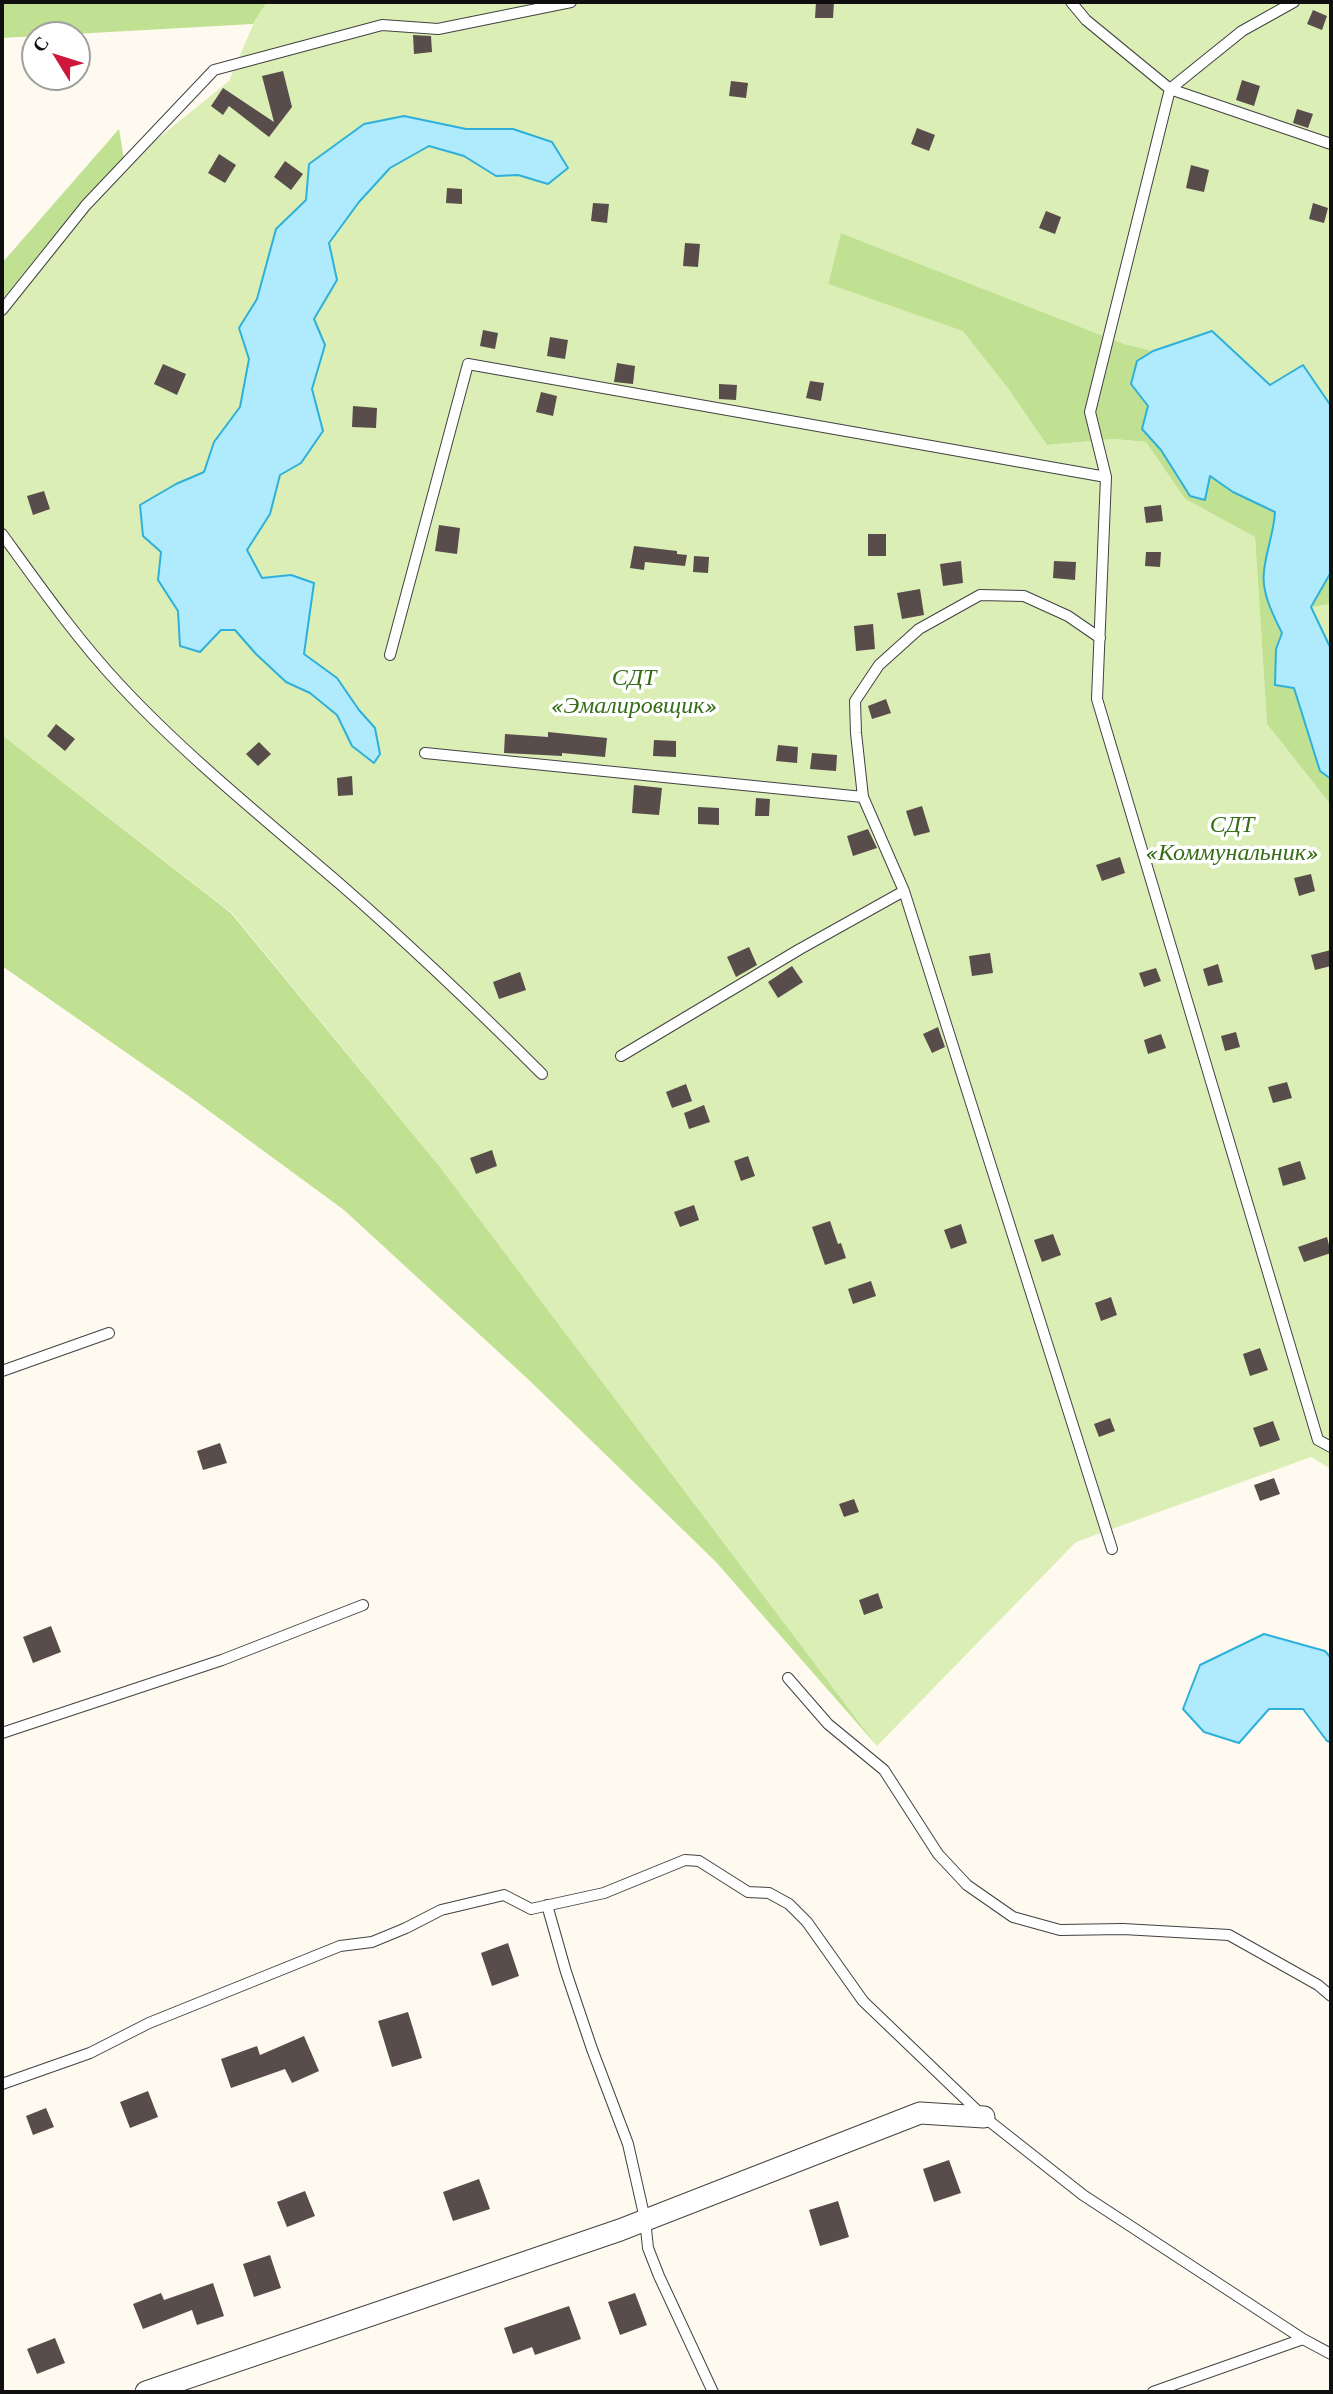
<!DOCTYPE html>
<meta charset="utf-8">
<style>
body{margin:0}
#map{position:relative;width:1333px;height:2394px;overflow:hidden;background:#fffaf0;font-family:"Crimson Pro",serif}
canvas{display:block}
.frame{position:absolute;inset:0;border:4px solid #0f0f0f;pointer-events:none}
.north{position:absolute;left:21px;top:21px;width:70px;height:70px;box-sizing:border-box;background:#fff;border:2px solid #9f9f9f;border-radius:50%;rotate:308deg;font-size:19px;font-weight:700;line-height:28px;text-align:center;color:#0f0f0f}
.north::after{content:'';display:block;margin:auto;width:24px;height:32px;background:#ce173b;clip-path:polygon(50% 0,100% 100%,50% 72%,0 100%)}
</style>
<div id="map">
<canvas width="1333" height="2394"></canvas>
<div class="frame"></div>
<div class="north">С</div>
</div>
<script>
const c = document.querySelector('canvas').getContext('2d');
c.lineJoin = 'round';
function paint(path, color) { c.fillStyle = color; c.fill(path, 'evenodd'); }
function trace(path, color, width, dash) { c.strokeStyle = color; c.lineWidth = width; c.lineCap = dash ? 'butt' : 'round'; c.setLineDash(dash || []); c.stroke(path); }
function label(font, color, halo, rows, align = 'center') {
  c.font = font + ' "Crimson Pro",serif'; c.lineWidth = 7; c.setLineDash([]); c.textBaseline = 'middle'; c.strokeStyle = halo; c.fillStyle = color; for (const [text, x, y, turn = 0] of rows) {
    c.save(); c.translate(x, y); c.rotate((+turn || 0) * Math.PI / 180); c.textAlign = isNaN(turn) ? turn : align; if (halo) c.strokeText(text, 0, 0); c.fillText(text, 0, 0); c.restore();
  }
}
paint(new Path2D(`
 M267,2h1064v404l-27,-41 -33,21 -59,-54 -59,19 -29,-7 -283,-111 -13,51 136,47 43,56 40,58 67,-6 32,3 39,57 70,38 12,187 64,81v664l-20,-12 -235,85 -199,204 -437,-579 -208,-254 -230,-178v-416l123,-154 104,-84 24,-56z
 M1331,604v45l-20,-42z`), '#dbeeb5');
paint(new Path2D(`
 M2,2h265l-14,22 -251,14z
 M119,129l6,36 -123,154v-56z
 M841,233l283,111 29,7 -16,10 -6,23 17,22 -6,23 19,21 48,26 24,16 42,20c-1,22 -9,38 -11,59 -3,21 9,44 18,62l-6,17 18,38 26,83 11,8v26l-64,-81 -12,-187 -70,-38 -39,-57 -32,-3 -67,6 -40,-58 -44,-56 -135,-47z
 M1331,572v32l-20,3z
 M2,735l229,178 209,254 437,579 -161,-184 -186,-181 -186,-171 -154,-113 -188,-131z`), '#c1e192');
const water = new Path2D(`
 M404,116l62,13h47l39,13 16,26 -20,16 -30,-9 -22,1 -32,-20 -35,-10 -39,22 -31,34 -30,41 8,37 -23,39 11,26 -13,44 11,42 -22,32 -21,12 -10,39 -23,36 15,28 29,-3 23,8 -10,71 33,24 22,32 16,18 5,26 -6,9 -22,-17 -15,-31 -27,-22 -24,-11 -30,-28 -21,-24h-14l-21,22 -20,-6 -2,-35 -20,-31 3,-28 -18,-16 -3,-31 36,-21 28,-12 10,-30 26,-35 9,-48 -10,-31 18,-29 19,-70 30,-29 3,-36 55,-40z
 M1212,331l58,54 33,-20 28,41v166l-20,35 20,42v130l-11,-8 -26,-83 -19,-3 1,-36 6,-16c-9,-18 -21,-41 -18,-62 2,-20 10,-39 11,-59l-42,-20 -23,-16 -5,24 -15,-4 -29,-46 -19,-21 6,-23 -17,-22 6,-23 16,-10z
 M1264,1634l61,17 6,7v84l-4,-1 -24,-32h-34l-30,34 -35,-11 -21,-23 17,-44z`);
paint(water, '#afebfc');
trace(water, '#2eb0db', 2);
paint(new Path2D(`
 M816,2h18l-1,16h-18z
 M1313,10l14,6 -5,14 -15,-6z
 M413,35l18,1 1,16 -18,2z
 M283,71l9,36 -23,30 -40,-31 -6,9 -12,-9 12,-18 51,34 -12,-46z
 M1242,80l18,6 -6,20 -18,-6z
 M731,81l17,2 -2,15 -17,-2z
 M1297,109l16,5 -5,14 -15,-5z
 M917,128l18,7 -6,16 -18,-7z
 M219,154l17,11 -11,18 -17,-10z
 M285,161l18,13 -12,16 -17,-13z
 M1191,165l18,5 -5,22 -18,-4z
 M447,188l15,1v15l-16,-1z
 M593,203l16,1 -2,19 -16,-2z
 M1313,203l15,5 -4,15 -15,-4z
 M1046,211l15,6 -6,17 -16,-6z
 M685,243l15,1 -2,23 -15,-1z
 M483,330l15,3 -3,16 -15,-3z
 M550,337l18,3 -3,19 -18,-3z
 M617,363l18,3 -2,18 -19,-2z
 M163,364l23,10 -9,21 -23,-11z
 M810,381l14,2 -3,18 -15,-3z
 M719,384l18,1 -1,15 -17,-1z
 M541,392l16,4 -4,20 -17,-4z
 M353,406l24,2 -1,20 -24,-1z
 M44,491l6,18 -17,6 -6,-19z
 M1161,505l2,16 -17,2 -2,-16z
 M439,525l21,3 -3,26 -22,-3z
 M868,534h18v22h-18z
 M634,546l43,5v3l10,1 -2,11 -40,-4 -1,8 -14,-2z
 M1146,552h15l-1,15 -15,-1z
 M694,556l15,1 -1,16 -15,-1z
 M961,561l2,22 -20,3 -3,-22z
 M1054,561l22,1 -1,18 -22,-2z
 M920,589l4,26 -22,4 -5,-26z
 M873,624l2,25 -19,2 -2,-25z
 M886,699l5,14 -19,6 -4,-13z
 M56,724l19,15 -10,12 -18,-15z
 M548,732l59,6 -2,19 -43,-4v3l-58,-3 1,-19 43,3z
 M654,740l22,1v16l-23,-1z
 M259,742l12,12 -13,12 -12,-12z
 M778,745l20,2 -1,16 -21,-2z
 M812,753l25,2 -1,16 -26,-2z
 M352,776l1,19 -15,1 -1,-18z
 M634,785l28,3 -3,27 -27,-2z
 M756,798l14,1 -1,17h-14z
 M922,806l8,26 -16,4 -8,-25z
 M698,807l21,1v17l-21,-1z
 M868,829l9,19 -24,8 -6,-20z
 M1120,857l5,16 -23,8 -6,-16z
 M1311,874l4,17 -16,5 -5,-18z
 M749,947l8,18 -21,12 -9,-20z
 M1331,950v16l-16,4 -4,-15z
 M990,953l3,20 -21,3 -3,-20z
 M1218,964l5,18 -15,4 -5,-17z
 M792,966l11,16 -25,16 -10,-16z
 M1156,968l5,13 -17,6 -5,-14z
 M520,972l6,18 -27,9 -6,-17z
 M938,1027l7,20 -13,6 -9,-19z
 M1236,1032l4,15 -15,4 -4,-15z
 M1161,1034l5,14 -18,6 -4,-14z
 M1287,1082l5,16 -19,5 -5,-16z
 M686,1084l6,17 -20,7 -6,-16z
 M704,1105l6,17 -21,7 -5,-16z
 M492,1150l5,16 -21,8 -6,-16z
 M748,1156l7,20 -14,5 -7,-20z
 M1300,1161l6,18 -23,7 -5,-18z
 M694,1205l5,15 -19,7 -6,-15z
 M830,1221l8,23 3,-1 5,15 -21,7 -13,-38z
 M961,1224l6,19 -16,6 -7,-19z
 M1053,1234l8,21 -19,7 -8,-22z
 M1327,1237l4,16 -27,9 -6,-15z
 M871,1281l5,15 -23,8 -5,-15z
 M1111,1297l6,18 -16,6 -6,-18z
 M1260,1348l8,22 -18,6 -7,-22z
 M1110,1418l5,13 -16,6 -5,-13z
 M1273,1421l7,19 -20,7 -7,-19z
 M220,1443l7,20 -24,7 -6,-19z
 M1274,1478l6,16 -20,7 -6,-16z
 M854,1499l5,13 -15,5 -5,-13z
 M878,1593l5,15 -19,7 -5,-15z
 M51,1626l10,26 -28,11 -10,-26z
 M508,1943l11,33 -27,10 -11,-33z
 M408,2012l14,46 -30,9 -14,-46z
 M304,2036l15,35 -27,12 -7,-14 -54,19 -10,-29 36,-13 3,9z
 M148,2091l10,26 -28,11 -10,-26z
 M46,2108l8,19 -21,8 -7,-19z
 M949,2160l12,33 -27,9 -11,-33z
 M479,2179l11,30 -37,12 -10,-29z
 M305,2191l10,25 -28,11 -10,-25z
 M838,2201l11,36 -29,9 -11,-36z
 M270,2255l11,33 -27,9 -11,-33z
 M213,2283l11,33 -27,9 -5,-15 -49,19 -10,-25 28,-11 3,7z
 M635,2293l12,32 -27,10 -12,-33z
 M569,2306l12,33 -46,16 -3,-8 -19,7 -9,-26z
 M55,2338l10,25 -28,11 -10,-25z`), '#584d4a');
const service = new Path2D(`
 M1071,2l15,18 84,69 161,55
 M1294,2l-52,29 -72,58 -80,323 16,65 -9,222 221,741 13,7
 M2,310l84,-105 128,-135 168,-45 56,4 133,-27
 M2,534c37,51 74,104 118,151 67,72 146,135 220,199 70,61 137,125 202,190
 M1100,638l-32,-22 -44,-20 -44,-1 -61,34 -40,36 -24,36 1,32 7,64 41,94 208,658
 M390,655l78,-291 638,113
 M425,753l438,44
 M621,1056l179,-107 104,-58
 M2,1371l107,-38
 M788,1678l40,46 56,46 54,84 29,31 46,32 47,13 63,-1 106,6 89,50 13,11
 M2,1733l220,-73 141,-55
 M547,1905l19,67 26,77 36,95 17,75 3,29 11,28 54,116
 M2,2084l88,-31 59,-30 191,-77 32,-4 34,-14 35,-18 63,-15 27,14 73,-16 81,-33 14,1 49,31 21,1 20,11 18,18 56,79 121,116 99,78 220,144
 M1153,2392l150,-53 28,15`);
const minor = new Path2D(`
 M146,2392l474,-162 300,-117 64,4`);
trace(service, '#424242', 12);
trace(minor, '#424242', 23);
trace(service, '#fff', 10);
trace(minor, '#fff', 21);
label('italic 24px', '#366e17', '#fff', [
 ["СДТ",634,678],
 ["«Эмалировщик»",634,706],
 ["СДТ",1232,825],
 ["«Коммунальник»",1232,853]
]);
</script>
